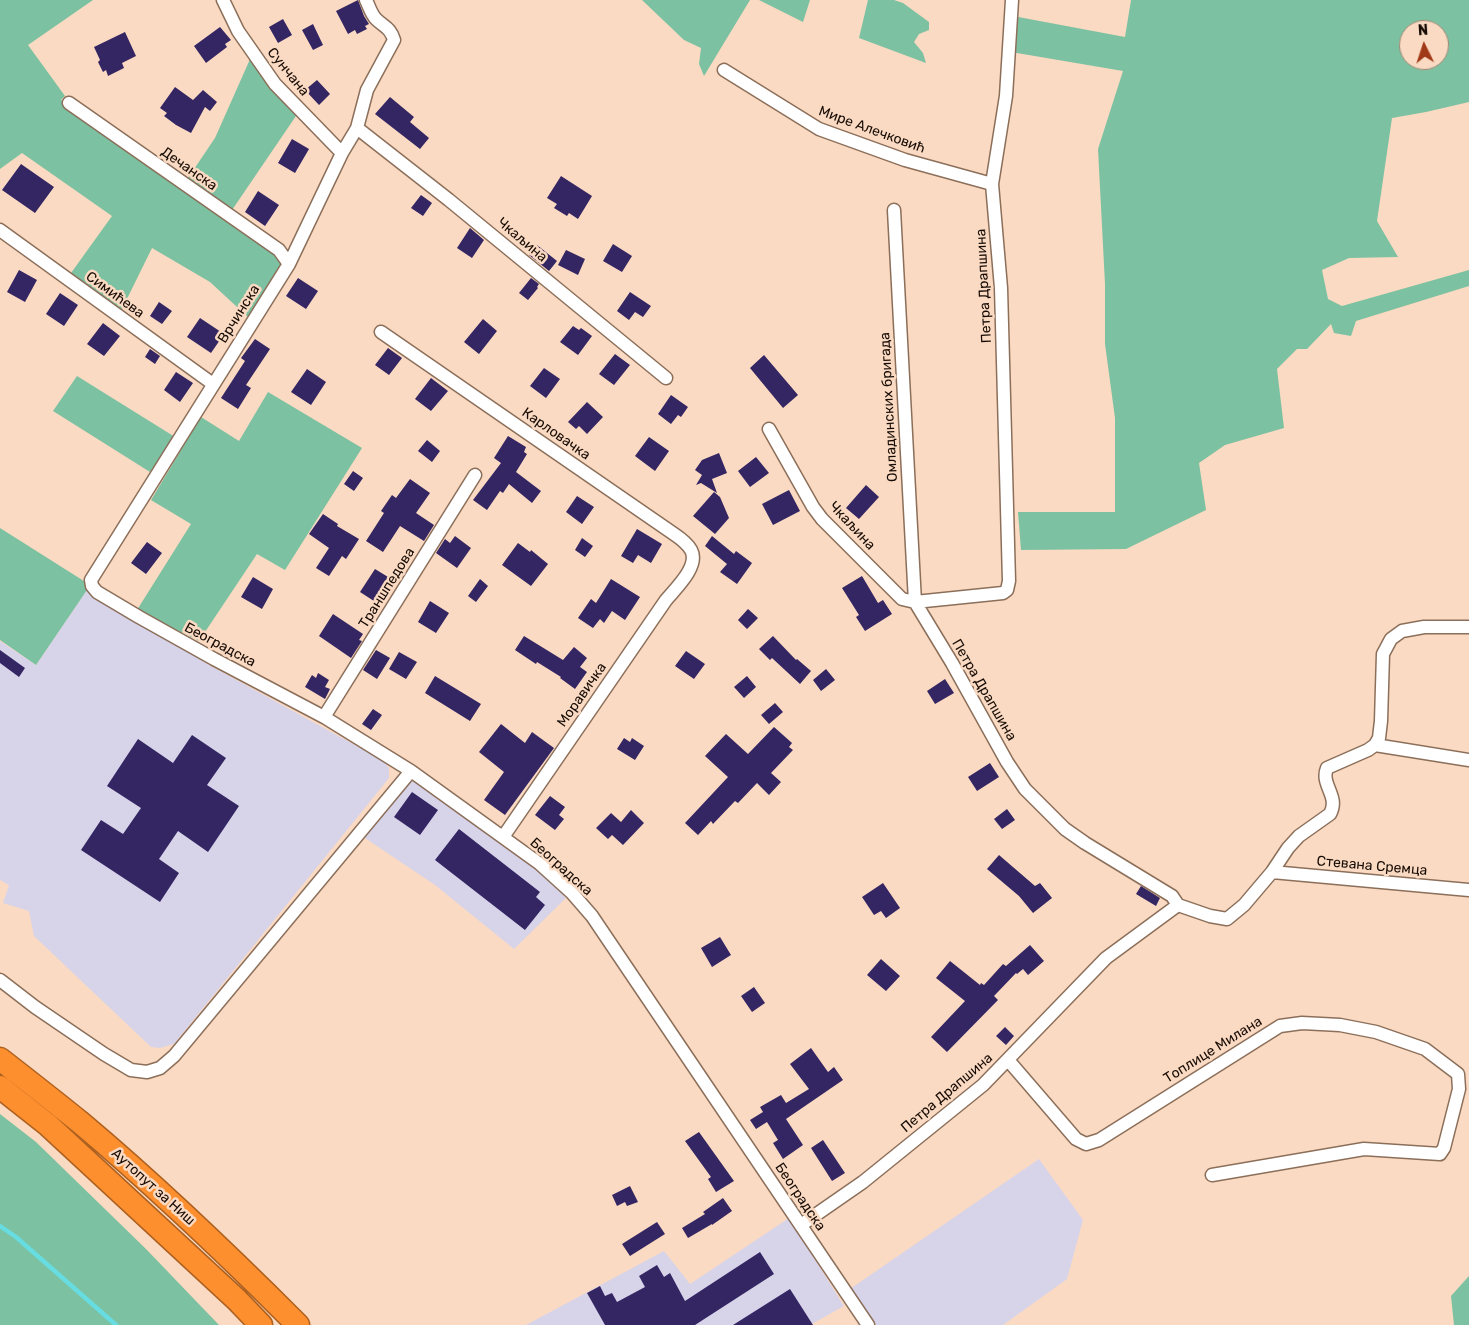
<!DOCTYPE html>
<meta charset="utf-8">
<style>
body{margin:0}
#map{position:relative;width:1469px;height:1325px;overflow:hidden;background:#fadac2;font-family:Rubik,sans-serif}
canvas{display:block}
.north{position:absolute;left:1399px;top:20px;width:50px;height:50px;box-sizing:border-box;background:#fadac2;border:1px solid #9f8876;border-radius:50%;rotate:356deg;font-size:14px;font-weight:700;line-height:20px;text-align:center;color:#170c05}
.north::after{content:'';display:block;margin:auto;width:18px;height:22px;background:#a03917;clip-path:polygon(50% 0,100% 100%,50% 72%,0 100%)}
</style>
<div id="map">
<canvas width="1469" height="1325"></canvas>
<div class="north">N</div>
</div>
<script>
const c = document.querySelector('canvas').getContext('2d');
c.lineJoin = 'round';
function paint(path, color) { c.fillStyle = color; c.fill(path, 'evenodd'); }
function trace(path, color, width, dash) { c.strokeStyle = color; c.lineWidth = width; c.lineCap = dash ? 'butt' : 'round'; c.setLineDash(dash || []); c.stroke(path); }
function label(font, color, halo, rows, align = 'center') {
  c.font = font + ' Rubik,sans-serif'; c.lineWidth = 5; c.setLineDash([]); c.textBaseline = 'middle'; c.strokeStyle = halo; c.fillStyle = color; for (const [text, x, y, turn = 0] of rows) {
    c.save(); c.translate(x, y); c.rotate((+turn || 0) * Math.PI / 180); c.textAlign = isNaN(turn) ? turn : align; if (halo) c.strokeText(text, 0, 0); c.fillText(text, 0, 0); c.restore();
  }
}
paint(new Path2D(`
 M87,590l124,76 173,95 5,7v10l-215,266 -14,4 -9,-1 -117,-111 -5,-25 -26,-8 6,-18 -9,-5v-239l36,24z
 M415,781l119,86 14,12 18,19 -52,51 -79,-64 -73,-49 46,-54z
 M1039,1159l44,61 -16,59 -64,46h-127l-26,-36z
 M789,1218l55,88 -34,19h-284l138,-74 26,33z`), '#d7d4ea');
paint(new Path2D(`
 M0,0h93l-65,45 37,51 -4,4 60,45 155,108 8,11 -35,54 -39,-36 -58,-34 -31,63 -50,-38 41,-57 -90,-63 -22,16z
 M642,0h108l-46,76 -5,-12 2,-16 -17,-8z
 M759,0h51l-7,22z
 M868,0h26l9,3 26,19v8l-10,4 -5,8 9,11 3,10 -67,-25z
 M1131,0h338v102l-43,10 -34,6 -15,103 21,36 -49,1 -27,12 6,29 14,7 127,-36v16l-113,35 -5,15 -17,-3 -3,-9 -24,25h-10l-20,20 7,59 -59,17 -26,18 7,47 -80,39 -105,1 -3,-38h97v-94l-10,-74v-60l-7,-135 25,-78 -112,-19 2,-36 112,21zM1409,30h30v30h-30z
 M251,57l47,56 -68,100 -44,-32 29,-43z
 M77,376l98,61 -25,35 -97,-61z
 M268,392l94,56 -77,122 -28,-16 -58,87 -62,-31 54,-86 -40,-24 50,-83 38,24z
 M0,528l87,55v7l-51,75 -36,-25z
 M0,1114l36,28 110,107 73,76h-219z
 M1469,1276v49h-15l-3,-29z`), '#7cc1a1');
trace(new Path2D(`
 M0,1226l16,11 100,88`), '#67dde2', 4.5);
paint(new Path2D(`
 M358,0l6,16 5,8 -4,2 2,3 -10,5 -2,-4 -7,4 -12,-23z
 M283,19l9,16 -14,8 -9,-16z
 M313,24l10,21 -10,5 -11,-20z
 M220,27l11,13 -6,4 2,3 -21,16 -12,-17z
 M125,32l11,24 -14,7 2,5 -16,8 -2,-6 -3,2 -5,-10 2,-2 -6,-13z
 M317,80l13,14 -11,11 -14,-15z
 M175,87l18,13 10,-10 14,12 -7,9 -5,-4 -14,26 -15,-8 -12,-9 3,-3 -7,-5z
 M390,97l24,20 -4,5 19,16 -9,11 -45,-35z
 M292,139l17,10 -14,24 -17,-10z
 M21,164l33,23 -19,26 -33,-23z
 M561,176l31,20 -14,23 -9,-6 -2,3 -13,-8 3,-4 -10,-6z
 M258,191l21,14 -14,21 -20,-14z
 M421,195l11,8 -9,13 -12,-8z
 M470,228l14,12 -12,18 -15,-10z
 M613,244l19,12 -10,16 -19,-11z
 M537,245l20,16 -8,10 -20,-16z
 M566,250l19,9 -7,16 -20,-10z
 M19,270l18,10 -12,22 -18,-10z
 M298,278l20,13 -12,18 -20,-13z
 M531,278l8,6 -2,3 1,1 -10,12 -9,-7z
 M630,292l21,14 -8,11 -8,-5 -6,8 -12,-9z
 M60,293l18,12 -14,21 -18,-12z
 M159,302l13,9 -10,13 -12,-8z
 M200,318l24,16 -13,19 -24,-16z
 M483,319l14,12 -18,23 -15,-12z
 M103,323l17,13 -16,20 -17,-12z
 M573,326l6,4 2,-2 11,8 -14,19 -18,-13z
 M255,339l15,10 -24,36 5,3 -13,21 -17,-11 24,-37 -4,-3z
 M388,348l14,10 -13,17 -14,-10z
 M150,349l10,7 -5,8 -10,-7z
 M615,354l15,11 -16,20 -15,-11z
 M764,355l34,40 -15,13 -33,-40z
 M544,368l16,11 -14,19 -16,-12z
 M307,369l19,13 -15,23 -20,-13z
 M176,372l17,11 -13,19 -16,-12z
 M431,378l17,13 -17,20 -16,-12z
 M671,395l17,12 -7,10 -3,-2 -7,9 -13,-10z
 M587,402l16,15 -16,17 -8,-8 -3,3 -8,-7z
 M508,436l18,11 -2,5 3,2 -11,18 25,19 -9,12 -23,-19 -6,9 -3,-2 -13,19 -14,-10 28,-37 -7,-5z
 M649,437l20,14 -14,20 -20,-15z
 M427,440l13,11 -8,11 -14,-11z
 M719,453l8,20 -15,6 5,14 -16,-10 -5,2 6,-10 -7,-5 7,-10z
 M756,457l13,16 -19,14 -12,-16z
 M353,471l10,7 -9,13 -10,-7z
 M410,479l20,14 -14,20 18,12 -10,16 -24,-15 -17,26 -17,-11 18,-28 -3,-2 11,-16 4,3z
 M866,485l13,12 -20,22 -13,-11z
 M789,490l11,21 -27,14 -11,-21z
 M714,492l6,5 9,21 -14,16 -22,-18z
 M577,496l17,11 -12,17 -16,-12z
 M323,514l15,10 -1,2 22,13 -13,20 -4,-3 -13,20 -13,-8 13,-20 -20,-14z
 M637,529l25,15 -11,19 -13,-8 -5,8 -12,-7z
 M455,536l16,12 -14,20 -21,-15 9,-14 5,4z
 M712,536l22,18 2,-3 16,12 -15,21 -17,-12 7,-8 -22,-18z
 M582,538l11,8 -8,11 -10,-7z
 M147,542l15,11 -16,21 -15,-11z
 M518,543l12,9 1,-2 17,14 -17,22 -29,-21z
 M375,569l18,11 -16,23 -17,-11z
 M862,576l16,27 5,-3 9,14 -27,17 -9,-14 3,-2 -17,-27z
 M253,577l20,12 -11,20 -21,-12z
 M480,579l8,7 -12,16 -8,-6z
 M611,579l29,18 -15,23 -13,-9 -8,12 -4,-4 -7,9 -15,-10 13,-19 5,4z
 M430,601l19,12 -13,20 -18,-11z
 M748,609l10,9 -11,11 -9,-9z
 M333,614l30,20 -4,6 3,1 -11,17 -32,-22z
 M524,636l39,24 11,-13 13,11 -7,9 7,5 -12,17 -15,-11 1,-1 -24,-15 -1,2 -21,-14z
 M773,636l23,24 1,-1 14,12 -11,13 -28,-26 -2,2 -11,-11z
 M0,650l25,18 -6,9 -19,-14z
 M376,650l14,8 -13,21 -14,-9z
 M686,651l19,13 -11,15 -19,-13z
 M399,652l18,10 -11,17 -17,-10z
 M826,669l9,11 -14,11 -8,-11z
 M318,673l11,7 -4,7 5,2 -5,10 -20,-12 7,-12 4,3z
 M435,676l46,28 -11,17 -45,-28z
 M747,676l9,11 -12,11 -10,-11z
 M945,679l9,14 -19,11 -8,-13z
 M775,703l8,9 -14,12 -8,-9z
 M373,709l9,6 -11,15 -9,-6z
 M501,724l24,19 7,-11 22,16 -49,67 -21,-15 20,-28 -25,-20z
 M774,727l18,16 -3,4 4,3 -22,23 10,9 -12,13 -12,-12 -19,20 -3,-2 -22,23 -2,-3 -13,14 -13,-12 43,-46 -23,-21 21,-22 22,20z
 M192,735l34,23 -19,27 32,21 -31,46 -30,-21 -19,28 20,14 -19,29 -79,-52 20,-30 22,14 18,-26 -34,-22 31,-47 35,24z
 M624,738l6,4 2,-4 12,8 -9,14 -18,-11z
 M990,763l9,14 -22,14 -9,-14z
 M412,792l26,18 -18,25 -26,-18z
 M550,796l15,11 -6,8 5,4 -9,11 -20,-15z
 M1007,809l8,11 -13,9 -8,-10z
 M631,810l13,13 -21,22 -11,-10 -4,4 -12,-11 15,-15 10,9z
 M459,829l81,63 -4,5 9,8 -20,25 -90,-70z
 M999,855l36,31 5,-3 12,15 -19,15 -14,-17 -32,-27z
 M883,883l17,25 -14,10 -5,-7 -7,4 -12,-18z
 M1141,886l19,12 -4,8 -20,-12z
 M720,937l11,18 -19,12 -11,-19z
 M1030,945l14,16 -16,14 -5,-6 -6,5 -1,-1 -22,23 4,4 -51,52 -16,-15 34,-36 -29,-23 14,-17 30,24 1,-2 3,2 19,-21 3,2z
 M881,959l19,17 -14,15 -19,-16z
 M754,987l11,16 -13,9 -11,-16z
 M1005,1027l9,9 -8,9 -10,-9z
 M811,1048l17,24 6,-5 9,13 -57,39 17,26 -20,14 -10,-16 5,-3 -11,-18 -11,7 -6,-9 13,-8 -3,-5 21,-12 5,8 23,-14 -19,-25z
 M699,1132l35,49 -18,11 -8,-13 3,-2 -26,-36z
 M823,1140l22,33 -13,8 -21,-33z
 M630,1186l8,16 -11,4 -2,-4 -8,4 -5,-11z
 M723,1198l9,13 -20,14v-1l-24,14 -6,-10 23,-14 -2,-2z
 M657,1222l8,12 -35,22 -8,-12z
 M760,1252l14,22 -79,51h-90l-18,-32 13,-7 5,10 7,-3 5,9 28,-15 -6,-11 18,-11 7,12 6,-4 15,28z
 M790,1289l23,36h-80z`), '#342563');
const minor = new Path2D(`
 M223,0l15,31 37,53 67,69
 M366,0c3,6 5,14 10,19 8,8 14,8 18,21l-27,50 -10,38 -15,25 -53,111 -198,316 1,6 5,6 42,25 75,42 110,58 87,54 129,93 32,29 20,23 276,409
 M724,70l95,59 86,31 87,24
 M69,103l210,147 10,14
 M357,128l92,72 217,178
 M894,210l21,392 37,61 55,99 18,27 40,40 20,14 87,53 6,9
 M0,230l213,154
 M381,332l293,202c6,4 13,9 17,16 9,16 -16,39 -25,50l-163,237
 M769,429l44,78 9,12 80,80 13,3 88,-9 4,-3 2,-9 -8,-293 -9,-104 14,-88 6,-96
 M324,717l151,-242
 M1375,745l94,15
 M1272,872l197,18
 M1178,905l32,11 17,3 17,-14 28,-33 16,-24 11,-12 31,-22c10,-18 -10,-29 -3,-46l41,-18 7,-5 4,-7 2,-17 2,-67 8,-15 11,-8 22,-4h45
 M0,980l35,27 69,47 27,16 16,2 13,-4 14,-12 237,-285
 M1008,1060l68,79 10,5 13,-4 181,-114 22,-3 38,2 36,7 49,17 33,25 1,15 -15,59 -4,6 -76,-5 -152,26
 M801,1225l62,-43 120,-97 123,-127 72,-53`);
const motorway = new Path2D(`
 M0,1059c27,21 54,42 81,64 75,63 147,132 217,202
 M0,1087l48,38 189,175 24,25`);
trace(minor, '#8c6f5a', 15);
trace(motorway, '#ad6120', 25);
trace(minor, '#fff', 12);
trace(motorway, '#fe8f2f', 22);
label('14px', '#170c05', '#fadac2', [
 ["Сунчана",288,72,51],
 ["Мире Алечковић",872,130,20],
 ["Дечанска",189,169,35],
 ["Чкаљина",522,240,40],
 ["Петра Драпшина",984,286,-93],
 ["Симићева",115,295,36],
 ["Врчинска",239,314,-58],
 ["Омладинских бригада",889,407,-93],
 ["Карловачка",556,434,35],
 ["Чкаљина",852,526,47],
 ["Траншпедова",387,588,-58],
 ["Београдска",220,645,28],
 ["Петра Драпшина",984,690,60],
 ["Моравичка",582,695,-55],
 ["Стевана Сремца",1372,866,5],
 ["Београдска",561,867,42],
 ["Топлице Милана",1213,1050,-32],
 ["Петра Драпшина",947,1093,-40],
 ["Аутопут за Ниш",153,1187,42],
 ["Београдска",800,1197,56]
]);
</script>
